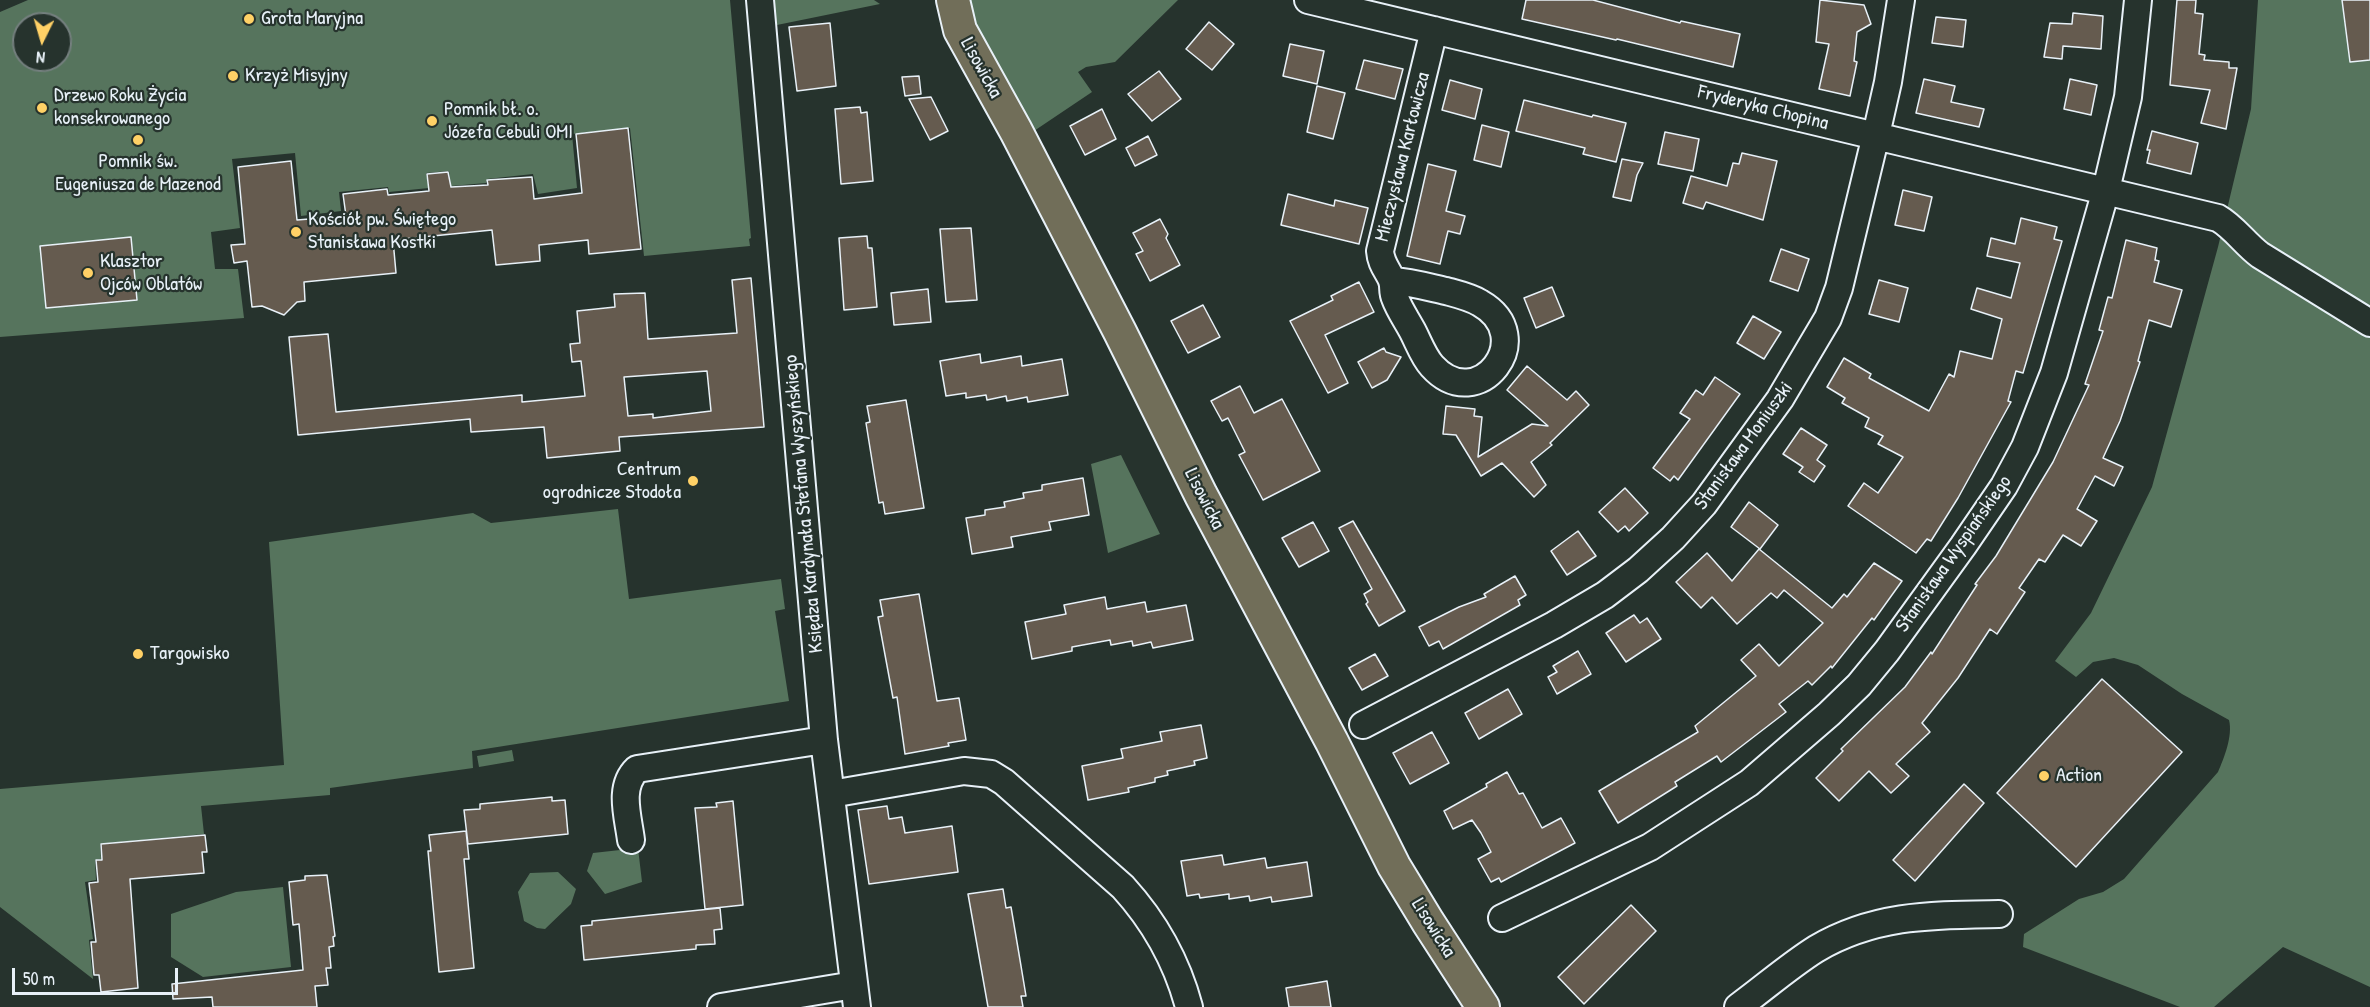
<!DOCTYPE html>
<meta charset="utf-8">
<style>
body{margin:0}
#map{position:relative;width:2370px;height:1007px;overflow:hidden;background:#26332d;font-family:"Patrick Hand",sans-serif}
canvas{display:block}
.north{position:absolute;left:12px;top:12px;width:60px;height:60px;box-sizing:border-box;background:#26332d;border:2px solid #747f7e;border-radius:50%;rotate:185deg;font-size:16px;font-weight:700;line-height:24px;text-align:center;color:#e8f1f8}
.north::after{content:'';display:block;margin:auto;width:21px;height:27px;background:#ffd166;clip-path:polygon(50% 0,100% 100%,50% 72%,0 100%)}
.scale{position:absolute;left:12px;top:968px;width:166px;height:27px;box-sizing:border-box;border:3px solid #e8f1f8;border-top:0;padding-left:8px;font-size:18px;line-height:21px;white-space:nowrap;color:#e8f1f8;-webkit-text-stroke:4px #26332d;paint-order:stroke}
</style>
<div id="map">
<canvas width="2370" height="1007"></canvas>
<div class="north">N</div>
<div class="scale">50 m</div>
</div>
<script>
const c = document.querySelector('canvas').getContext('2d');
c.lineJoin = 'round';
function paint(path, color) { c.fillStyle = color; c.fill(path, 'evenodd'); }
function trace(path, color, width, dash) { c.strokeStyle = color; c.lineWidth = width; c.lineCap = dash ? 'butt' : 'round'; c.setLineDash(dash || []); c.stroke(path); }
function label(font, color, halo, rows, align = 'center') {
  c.font = font + ' "Patrick Hand",sans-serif'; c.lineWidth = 4.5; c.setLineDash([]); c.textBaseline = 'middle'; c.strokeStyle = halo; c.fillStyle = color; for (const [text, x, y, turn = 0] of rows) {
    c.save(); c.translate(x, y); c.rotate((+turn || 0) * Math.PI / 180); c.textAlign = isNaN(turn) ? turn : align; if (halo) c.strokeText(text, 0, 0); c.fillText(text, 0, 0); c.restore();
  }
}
paint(new Path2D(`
 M28,0h702l21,238 -2,1 1,7 -106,10 -14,-128 -58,6 5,54 -39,6 -5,-20 -46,5 -1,4 -35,3 -2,-15 -23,2 3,15 -40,4 -1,-5 -49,5 2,19 -40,5 -6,-63 -63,6 8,69 -29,4 4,37h23l6,49 -244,19v-325zM24,24h36v36h-36z
 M770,0h104l6,4 -108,22z
 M963,0h215l-63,62 -29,5 -8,5 14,20 -61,41 -39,-68z
 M2258,0h112v987l-87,-40 -69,60h-34l-157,-60 1,-13 55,-35 24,-7 21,-13 94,-107c6,-14 15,-36 11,-52l-47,-26 -44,-29 -24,-7 -21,4 -17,15 -21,-16 36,-48 61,-126 66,-240 33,-138z
 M1121,455l39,79 -52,19 -17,-89z
 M618,509l11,90 152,-20 4,30 -10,2 14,90 -317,50 1,17 -143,20v7l-129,11 3,28 -104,10 1,15 -6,1 1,20 -11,2 8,57 -4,1 4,39 -93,-72v-118l284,-24 -15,-223 204,-29 18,10z
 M512,750l2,11 -35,6 -2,-11z
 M638,848l4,34 -37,12 -18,-23 6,-18z
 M558,872l18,17 -5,15 -26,25 -8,-1 -13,-7 -6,-29 12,-19z
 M283,887l8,80 -88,10 -32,-20v-43l65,-22z`), '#56745d');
const building = new Path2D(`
 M1526,0h67l87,23 1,-2 59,13 -7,33 -116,-28 -1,1 -94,-21z
 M1820,0l44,5 7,19 -14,8 -3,29 3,1 -7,34 -31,-7 10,-45 -13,-2z
 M2177,0h19l-1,13 8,1 -4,40 6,1 -1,5 25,2v6h8l-11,61 -25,-6 9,-33 -40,-5z
 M2342,0h28v60l-20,2z
 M2073,13l30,3 -2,33 -38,-3 -1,13 -18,-2 6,-34 22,1z
 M1936,17l30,3 -3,27 -31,-4z
 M1209,22l25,22 -22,26 -26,-21z
 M830,23l6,63 -39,5 -8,-64z
 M1290,44l34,7 -7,33 -34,-8z
 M1364,60l39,9 -8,30 -39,-10z
 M1159,71l22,28 -29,22 -24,-27z
 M919,76l2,18 -16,2 -3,-19z
 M1924,79l31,7 -4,16 33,7 -5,18 -63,-14z
 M2070,79l27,6 -6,30 -27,-6z
 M1450,80l32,9 -7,30 -33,-9z
 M1317,86l28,7 -12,46 -26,-7z
 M931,97l17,34 -18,9 -21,-41z
 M1524,100l68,17 1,-2 33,8 -10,39 -33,-8 2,-6 -69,-17z
 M860,107l1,6 6,-1 6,69 -32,3 -6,-75z
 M1102,109l14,30 -31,16 -15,-29z
 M1482,125l27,7 -8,35 -27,-7z
 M628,128l13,121 -52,5 -1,-14 -49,5 1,16 -44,4 -4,-35 -99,10 3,33 -92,9 1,19 -8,1 -13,13 -22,-9 -10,1 -5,-46 -13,2 -3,-18 14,-1 -7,-77 53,-6 6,59 49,-4 -3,-22 44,-5 1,6 41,-4 -2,-17 21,-2 3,15 37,-2 -1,-5 45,-3 2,22 48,-6 -6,-59z
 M2152,131l46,12 -7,31 -44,-11 3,-13h-3z
 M1665,132l34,7 -6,32 -35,-7z
 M1148,136l9,19 -22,11 -9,-18z
 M1742,153l35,8 -14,59 -57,-18 -3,7 -20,-6 8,-27 36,10 6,-23 6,1z
 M1622,159l21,4 -6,12 -6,26 -18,-4z
 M1428,164l28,7 -10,40 19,5 -5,18 -12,-3 -8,33 -33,-8z
 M1903,190l29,7 -8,34 -29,-6z
 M1288,194l46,12 1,-6 33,8 -9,36 -78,-19z
 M2021,218l36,9 -3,12 8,2 -39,132 -7,-2 -8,30 3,1 -53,96 -27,43 -4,-2 -11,14 -68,-47 16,-23 14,10 25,-36 -25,-13 5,-8 -18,-9 4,-9 -27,-15 3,-5 -18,-11 17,-29 27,16 -2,4 60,33 20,-37 5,3 6,-26 32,8 10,-40 -31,-10 6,-21 34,10 9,-35 -33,-7 4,-18 24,6z
 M1160,219l8,15 -2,4 14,27 -30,16 -14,-27 7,-3 -10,-18z
 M971,228l6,72 -31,2 -6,-73z
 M867,236l1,12h4l5,59 -33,3 -5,-72z
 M131,237l6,63 -91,8 -6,-62z
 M2126,240l31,8 -2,12 4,1 -5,21 28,8 -11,37 -22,-7 -11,41 2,1 -20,59 -17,37 20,9 -9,19 -19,-10 -18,33 20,12 -16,25 -18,-11 -18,27 -6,-3 -20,29 6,4 -28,42 -7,-5 -32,49 -36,45 8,9 -34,32 13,12 -18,17 -22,-22 -30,30 -23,-23 27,-27 -2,-2 64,-62 26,-35 1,2 45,-69 -2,-1 21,-28 57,-94 36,-77 -4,-1 18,-53 -4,-1 9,-33 4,1z
 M1781,249l28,10 -11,32 -28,-10z
 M751,278l13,149 -145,10 1,14 -73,7 -3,-31 -73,5 -1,-13 -172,16 -9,-98 39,-3 8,78 186,-17v7l63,-6 -4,-35 -9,1 -2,-18 10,-1 -3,-32 38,-4 -1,-13 31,-1 3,46 89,-6 -5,-53zM707,371l4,40 -58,7v-4l-25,2 -4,-39z
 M1879,280l29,8 -9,34 -30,-8z
 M1359,282l15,30 -49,23 23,48 -20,10 -38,-72 43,-21 -2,-4z
 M1552,287l12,29 -28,12 -12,-30z
 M928,289l3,33 -37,3 -3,-32z
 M1203,305l17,32 -32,16 -17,-32z
 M1753,316l28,16 -17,27 -27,-16z
 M1384,348l2,4 15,5 -14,23 -15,8 -14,-26z
 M980,354l1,9 40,-7 1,10 40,-7 6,36 -40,7 -1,-5 -20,4 -1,-5 -19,4 -1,-5 -20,3v-5l-20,3 -6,-35z
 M1527,366l40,34 9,-9 13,14 -39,38 2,2 -21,17 15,23 -12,12 -32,-34 -21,13 -25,-41 -13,-1 3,-28 29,3 -1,7 8,1 -4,40 54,-33 16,2 -41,-36z
 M1715,377l25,17 -62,86 -4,-4 -4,5 -17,-13 37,-49 -10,-6 16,-23 7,5z
 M1240,386l14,27 28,-14 38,72 -57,29 -24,-45 6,-3 -17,-34 -6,3 -11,-20z
 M906,400l18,108 -39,6 -2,-12 -4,1 -4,-24 -9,-56 4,-1 -3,-16z
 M1801,428l26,17 -10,15 8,6 -11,16 -15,-10 4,-5 -20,-13z
 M1083,478l6,37 -40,7 2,8 -40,7 2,10 -41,7 -6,-36 19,-3v-5l20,-3 -1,-5 20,-4 -1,-5 19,-3v-5z
 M1625,488l23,25 -19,18 -4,-5 -7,6 -19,-20z
 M1749,502l29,23 -18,24 -29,-22z
 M1353,521l52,90 -26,15 -13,-22 2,-2 -4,-8 8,-5 -33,-61z
 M1313,522l16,29 -30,16 -17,-29z
 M1578,531l18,25 -29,19 -16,-24z
 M1759,549l73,59 12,-14 3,3 27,-34 28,18 -28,39 -2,-2 -40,50 -1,-2 -19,19 -4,-4 -29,23 7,8 -65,50 -4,-6 -42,26 2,4 -59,37 -19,-32 99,-59 -3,-6 61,-50 -15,-16 18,-16 20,22 44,-43 -39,-33 -7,8 -6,-5 -34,31 -25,-27 -11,11 -25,-26 31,-29 25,28z
 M1515,576l11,19 -8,5 2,5 -77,44 -4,-8 -10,5 -10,-19 40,-20 27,-10 -2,-3z
 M919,594l18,107 22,-3 7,42 -18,3 1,3 -44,8 -8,-57 -4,1 -15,-81 5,-1 -3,-16z
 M1105,597l2,12 38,-7 2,10 39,-7 7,35 -40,8 -2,-6 -18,4 -1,-5 -21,4 -1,-5 -38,7v4l-40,8 -7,-37 41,-8 -2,-9z
 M1634,615l6,8 7,-5 14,21 -35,23 -20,-29z
 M1578,651l13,23 -34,20 -9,-17 9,-5 -4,-6z
 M1375,654l13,22 -26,14 -13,-22z
 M2102,679l80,73 -106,115 -79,-74z
 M1508,689l14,25 -43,25 -14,-26z
 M1201,725l6,33 -13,3 1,4 -28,6 1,4 -13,3v4l-27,6 1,4 -41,8 -6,-34 41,-8 -2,-9 41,-8 -2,-9z
 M1432,732l17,31 -39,21 -17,-31z
 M1507,772l12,22 4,-1 19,35 19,-10 14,25 -74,39 -2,-4 -8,4 -13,-23 13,-7 -10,-19 -9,-13 -19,9 -9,-18 43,-24 -1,-3z
 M1964,784l20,19 -69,78 -22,-21z
 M552,797v4l13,-1 3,34 -100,10 -4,-34 16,-1v-5z
 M733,801l10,104 -38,4 -10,-101 22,-1 -1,-4z
 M887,806l2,13 13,-2 3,16 47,-7 6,46 -89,12 -11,-74z
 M466,831l3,28h-5l10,109 -35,4 -11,-121h3l-2,-16z
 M205,835l2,17h-5l2,21 -74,6 8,109 -37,4 -2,-17h-5l-3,-33h5l-7,-59 9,-1 -2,-22h6l-1,-16z
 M1222,855l2,10 41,-7 2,10 40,-6 5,34 -40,6 -1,-5 -21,4 -1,-5 -20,3v-5l-29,4 -1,-4 -12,2 -6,-35z
 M327,875l8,61 -2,1 1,9 -5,1 2,21h-5l2,17 -13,1 2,21h-104l-1,-10 -39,2 -1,-15 131,-14 -4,-46 -6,1 -4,-43 16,-2v-4z
 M1003,889l3,19 5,-1 8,47 7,42h-5l2,11h-35l-20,-113z
 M1631,905l25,26 -72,73 -26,-27z
 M720,908l2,21 -8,1 1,14 -19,1v4l-112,11 -3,-34 11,-1v-4z
 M1327,981l4,26h-42l-3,-19z`);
paint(building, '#655b4f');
trace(building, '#e8f1f8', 1.5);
const minor = new Path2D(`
 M760,0l64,740 33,267
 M1308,0l910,218c16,9 27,26 42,37l110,68
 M1392,281c19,1 36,6 54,10 11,3 24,6 34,12 60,34 -2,114 -48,63 -9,-10 -14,-25 -20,-36 -6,-11 -13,-21 -17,-32 -3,-6 -1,-13 -3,-18 -5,-11 -11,-16 -12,-29l54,-221
 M1363,725l191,-100 51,-30 33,-25 35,-32 31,-34 76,-105 48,-81 11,-30 37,-153 12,-53 13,-82
 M831,794l133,-23 27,3 13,8 119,105c31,34 54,75 66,120
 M631,840c-3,-24 -13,-53 6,-71l187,-29
 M1502,918l148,-71 99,-64 80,-69 30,-29 28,-34 76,-105 41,-60 21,-39 29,-74 52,-183 22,-93 10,-97
 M721,1007l133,-22
 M1738,1007c26,-19 51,-41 78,-58 59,-35 118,-34 183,-35`);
const major = new Path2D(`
 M953,0l7,30 56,101 104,201 81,163 131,247 62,124 34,56 55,85`);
trace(minor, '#e8f1f8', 30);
trace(major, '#e8f1f8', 36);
trace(minor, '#26332d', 26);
trace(major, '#716e59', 32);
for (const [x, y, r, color] of [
 [249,19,6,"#ffd166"],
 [233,76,6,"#ffd166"],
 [42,108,6,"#ffd166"],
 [432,121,6,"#ffd166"],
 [138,140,6,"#ffd166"],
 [296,232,6,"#ffd166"],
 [88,273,6,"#ffd166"],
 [693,481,6,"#ffd166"],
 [138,654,6,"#ffd166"],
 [2044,776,6,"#ffd166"]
]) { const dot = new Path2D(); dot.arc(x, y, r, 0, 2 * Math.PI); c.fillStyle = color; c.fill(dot); trace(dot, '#26332d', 2); }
label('20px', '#e8f1f8', '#26332d', [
 ["Grota Maryjna",261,19],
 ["Krzyż Misyjny",245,76],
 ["Drzewo Roku Życia",54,96],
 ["konsekrowanego",54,119],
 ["Pomnik bł. o.",444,110],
 ["Józefa Cebuli OMI",444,133],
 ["Pomnik św.",138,162,"center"],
 ["Eugeniusza de Mazenod",138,185,"center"],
 ["Kościół pw. Świętego",308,220],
 ["Stanisława Kostki",308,243],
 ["Klasztor",100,262],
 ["Ojców Oblatów",100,285],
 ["Centrum",681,470,"right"],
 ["ogrodnicze Stodoła",681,493,"right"],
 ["Targowisko",150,654],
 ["Action",2056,776]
], 'left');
label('20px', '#e8f1f8', '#26332d', [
 ["Lisowicka",981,68,61],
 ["Fryderyka Chopina",1763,108,14],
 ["Mieczysława Karłowicza",1403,157,-76],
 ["Stanisława Moniuszki",1744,446,-54],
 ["Lisowicka",1204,499,63],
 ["Księdza Kardynała Stefana Wyszyńskiego",804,504,-95],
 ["Stanisława Wyspiańskiego",1954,554,-55],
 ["Lisowicka",1433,928,58]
]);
</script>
